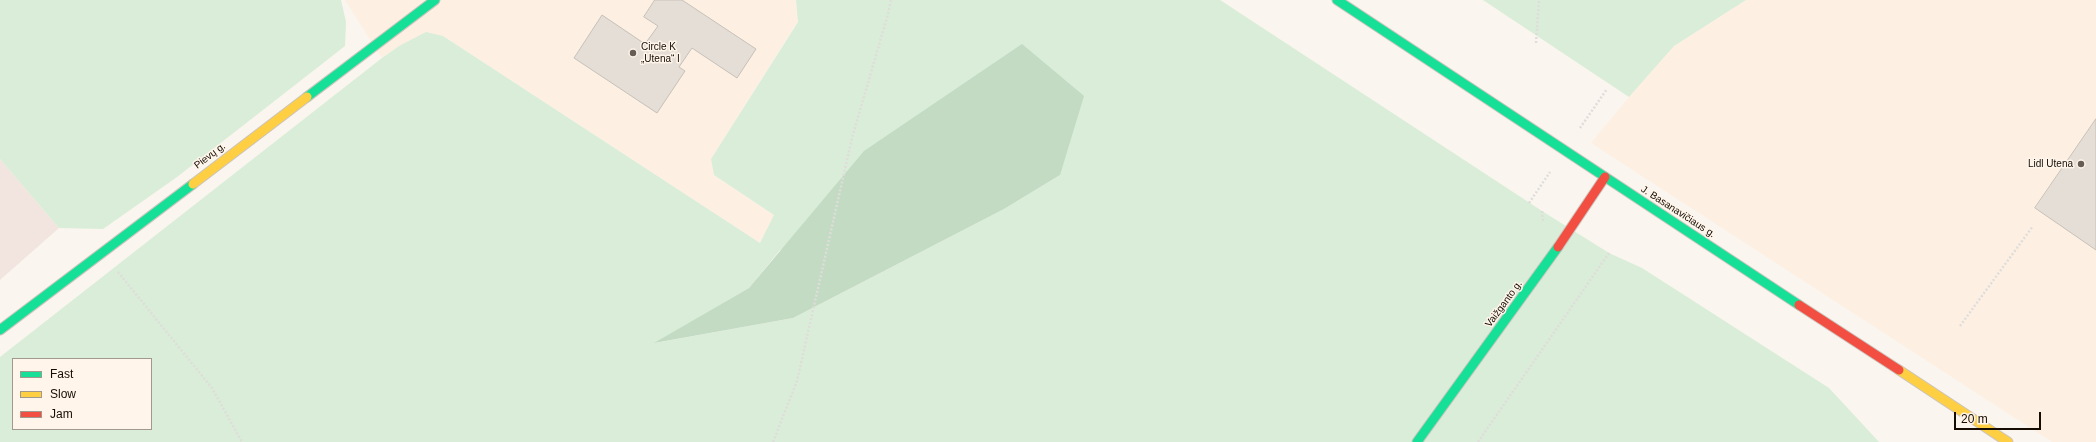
<!DOCTYPE html>
<meta charset="utf-8">
<style>
body{margin:0}
#map{position:relative;width:2096px;height:442px;overflow:hidden;background:#faf5ef;font-family:Helvetica,sans-serif}
canvas{display:block}
.legend{position:absolute;left:12px;top:358px;width:140px;height:72px;box-sizing:border-box;background:#fff5ea;border:1px solid #a1988e;margin:0;padding:5px 7px;list-style:none;font-size:12px;color:#150d04}
.legend li{display:flex;align-items:center;gap:8px;height:20px}
.legend b{width:20px;border:1px solid #a1988e}
.scale{position:absolute;left:1954px;top:412px;width:87px;height:18px;box-sizing:border-box;border:2px solid #150d04;border-top:0;padding-left:5px;font-size:12px;line-height:14px;white-space:nowrap;color:#150d04;-webkit-text-stroke:3px #fff5ea;paint-order:stroke}
</style>
<div id="map">
<canvas width="2096" height="442"></canvas>
<ul class="legend">
<li><b style="height:5px;background:#16e098"></b>Fast</li>
<li><b style="height:5px;background:#ffcf43"></b>Slow</li>
<li><b style="height:5px;background:#f24e42"></b>Jam</li>
</ul>
<div class="scale">20 m</div>
</div>
<script>
const c = document.querySelector('canvas').getContext('2d');
c.lineJoin = 'round';
function paint(path, color) { c.fillStyle = color; c.fill(path, 'evenodd'); }
function trace(path, color, width, dash) { c.strokeStyle = color; c.lineWidth = width; c.lineCap = dash ? 'butt' : 'round'; c.setLineDash(dash || []); c.stroke(path); }
function label(font, color, halo, rows, align = 'center') {
  c.font = font + ' Helvetica,sans-serif'; c.lineWidth = 3; c.setLineDash([]); c.textBaseline = 'middle'; c.strokeStyle = halo; c.fillStyle = color; for (const [text, x, y, turn = 0] of rows) {
    c.save(); c.translate(x, y); c.rotate((+turn || 0) * Math.PI / 180); c.textAlign = isNaN(turn) ? turn : align; if (halo) c.strokeText(text, 0, 0); c.fillText(text, 0, 0); c.restore();
  }
}
paint(new Path2D(`
 M345,0h451l2,21 -87,138 3,16 60,40 -14,28 -317,-207 -44,10 -17,12z
 M1746,0h350v442h-44l-461,-299 38,-46 45,-51z`), '#fdf0e2');
paint(new Path2D(`
 M0,159l59,69 -59,52z`), '#f2e5df');
paint(new Path2D(`
 M0,0h341l5,22 -1,24 -168,131 -74,52 -44,-1 -59,-69z
 M796,0h424l322,211 67,42 33,15 187,120 50,54h-1879v-85l382,-299 17,-12 27,-14 17,4 317,207 14,-28 -60,-40 -3,-16 87,-137zM1060,175l-56,34 -211,109 -138,25 94,-55 31,-38zM13,359h138v70h-138z
 M1483,0h263l-72,46 -45,51z`), '#d9edd8');
paint(new Path2D(`
 M1022,44l62,52 -24,79 -56,34 -211,109 -139,25 95,-55 115,-137z`), '#c2dbc2');
const building = new Path2D(`
 M655,0h27l74,49 -19,29 -45,-30 -13,19 6,4 -28,42 -83,-55 28,-43 43,29 13,-18 -14,-9z
 M2096,119v131l-61,-42z`);
paint(building, '#e5ded6');
trace(building, '#c7c1b9', 1);
const fast = new Path2D(`
 M1337,0l462,305
 M307,97l128,-97
 M0,330l193,-146
 M1417,442l141,-195`);
const slow = new Path2D(`
 M193,184l114,-87
 M1899,370l109,72`);
const jam = new Path2D(`
 M1558,247l47,-70
 M1799,305l100,65`);
trace(fast, '#cbc4bc', 11);
trace(slow, '#cbc4bc', 11);
trace(jam, '#cbc4bc', 11);
trace(new Path2D(`
 M1536,43l3,-43
 M1580,128l27,-39
 M1529,203l21,-31
 M1542,211l1,11
 M118,272l94,116 30,54
 M1960,326l73,-100
 M773,442l24,-61 55,-243 36,-124 3,-14
 M1478,442l131,-189`), '#dfdddb', 2.5, [2, 2]);
trace(fast, '#16e098', 9);
trace(slow, '#ffcf43', 9);
trace(jam, '#f24e42', 9);
for (const [x, y, r, color] of [
 [633,53,4,"#655e56"],
 [2081,164,4,"#655e56"]
]) { const dot = new Path2D(); dot.arc(x, y, r, 0, 2 * Math.PI); c.fillStyle = color; c.fill(dot); trace(dot, '#fff5ea', 1.5); }
label('10px', '#150d04', '#fff5ea', [
 ["Circle K",641,47],
 ["„Utena“ I",641,59],
 ["Lidl Utena",2073,164,"right"]
], 'left');
label('10px', '#150d04', '#fff5ea', [
 ["Pievų g.",210,156,-37],
 ["J. Basanavičiaus g.",1678,212,33],
 ["Vaižganto g.",1504,304,-54]
]);
</script>
